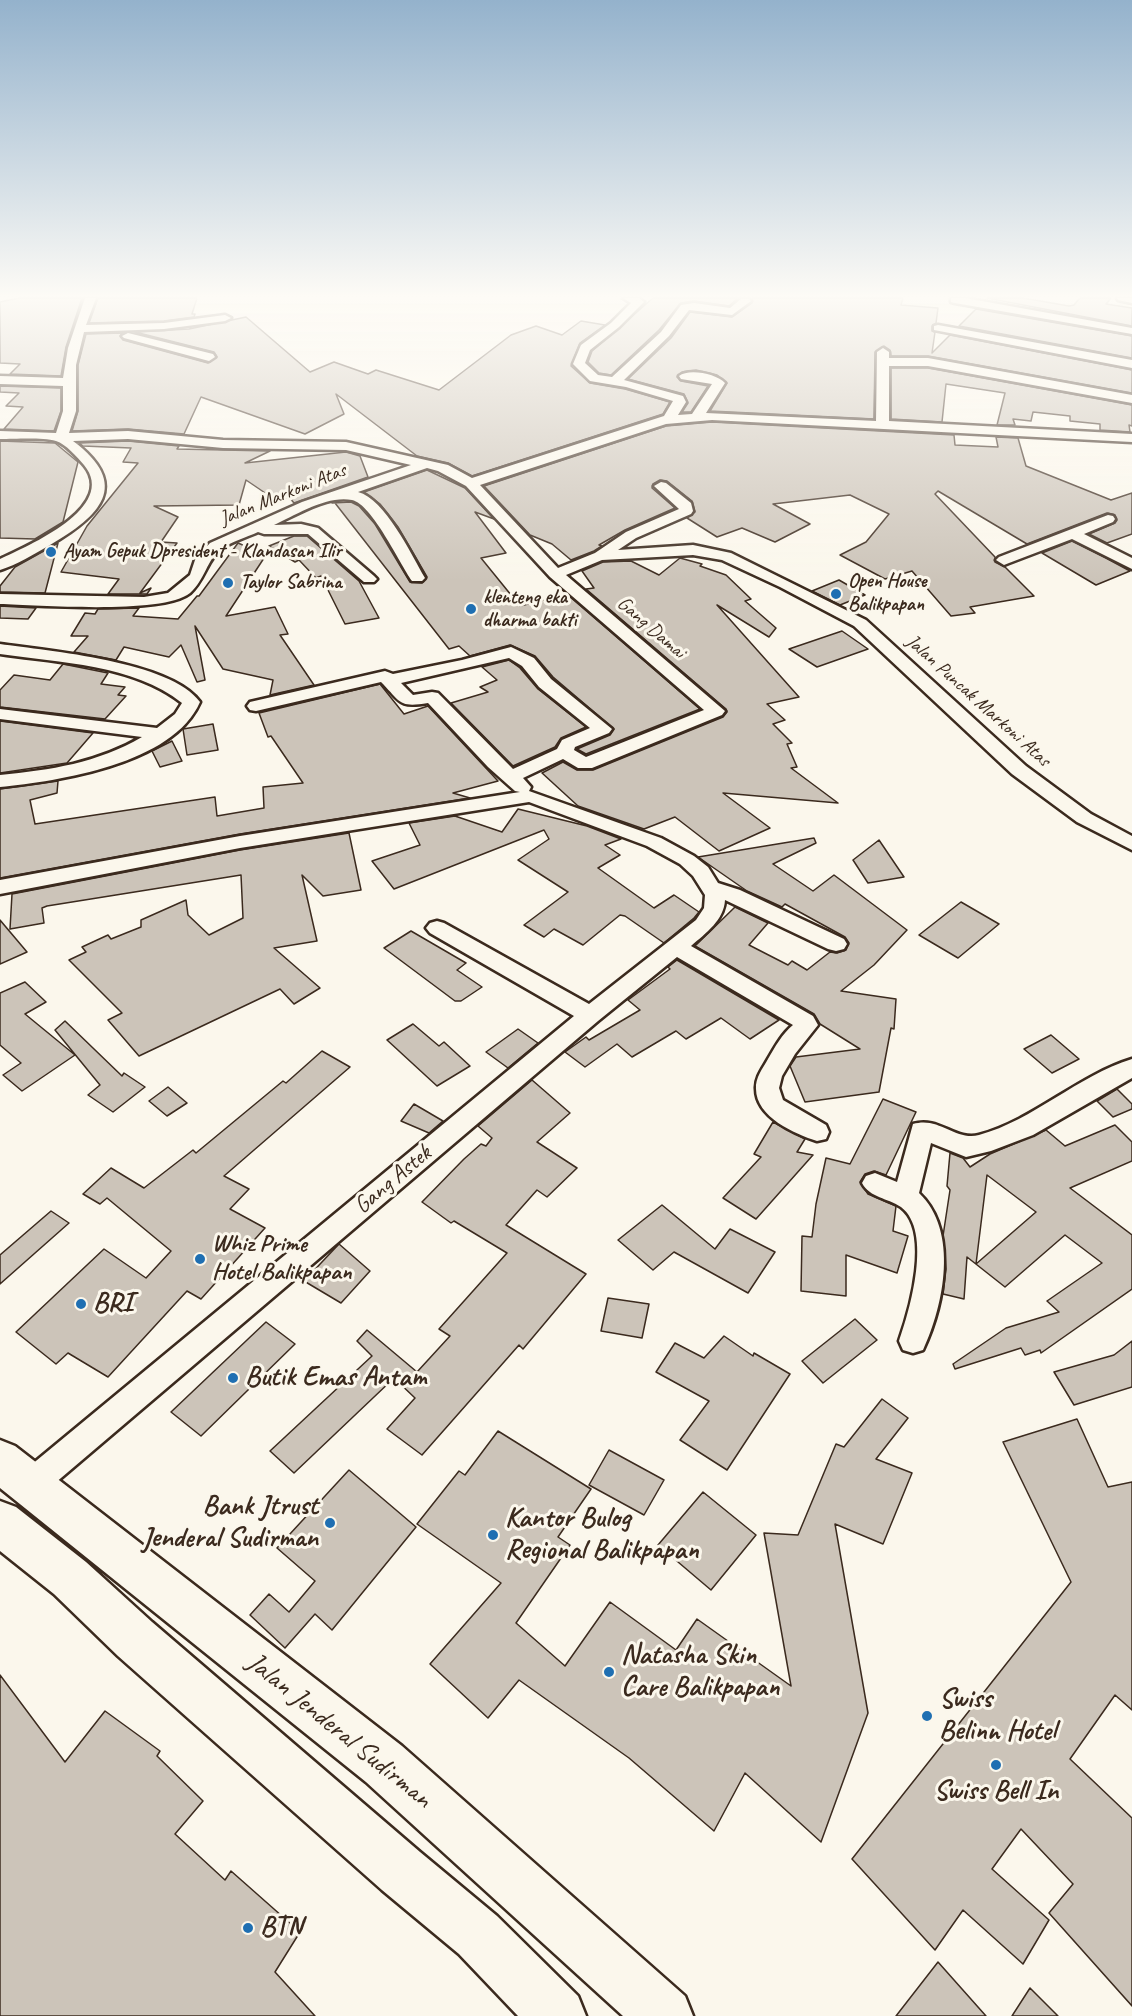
<!DOCTYPE html>
<style>
body{margin:0}
canvas{display:block;background:#fbf7ec}
</style>
<canvas width="1132" height="2016"></canvas>
<script>
const c = document.querySelector('canvas').getContext('2d');
c.lineJoin = 'round';
function paint(path, color) { c.fillStyle = color; c.fill(path, 'evenodd'); }
function trace(path, color, width, dash) { c.strokeStyle = color; c.lineWidth = width; c.lineCap = dash ? 'butt' : 'round'; c.setLineDash(dash || []); c.stroke(path); }
function label(font, color, halo, rows, align = 'center') {
  c.font = font + ' Caveat,sans-serif'; c.lineWidth = 6; c.setLineDash([]); c.textBaseline = 'middle'; c.strokeStyle = halo; c.fillStyle = color; for (const [text, x, y, turn = 0] of rows) {
    c.save(); c.translate(x, y); c.rotate((+turn || 0) * Math.PI / 180); c.textAlign = isNaN(turn) ? turn : align; if (halo) c.strokeText(text, 0, 0); c.fillText(text, 0, 0); c.restore();
  }
}
const building = new Path2D(`
 M19,298h63l-16,49 -5,29 -51,-2 10,-10 -20,-1v-61z
 M98,298h99l-5,16h3l-1,3 -30,4 -75,2z
 M653,298h85l-9,8 -35,-5 -13,2 -22,27 -48,45 -12,-2 -11,-11 4,-11z
 M752,298h151l-2,7 37,3 -2,15 -4,3v5l3,1 -3,21 18,-18 182,35v23l-204,-37h-37l-1,-6 -6,-4 -9,6 -1,67 -164,-8 17,-28 -10,-8 -21,-5 -14,2 -5,5 4,4 27,5 -17,26h-9l6,-9 -4,-9 -56,-15 43,-41 19,-26 42,5 20,-14z
 M987,298h36l46,8 5,-1 6,-7h31l-5,6 26,4v18z
 M976,309l156,27v22l-173,-32z
 M246,317l64,55 24,-10 34,12 8,-4 63,20 72,-55 25,-9 26,9 19,-14 24,4 -25,18 -9,23 19,17 35,6 45,13 -7,12 -191,62 -24,-13 -31,-7 -81,-62 8,20 -39,20 -104,-37 -17,37 -56,-5 -56,2 6,-20v-46l8,-31 37,-1 -3,3 3,4 85,23 9,-6 -3,-5 -79,-20 54,-3z
 M891,368h37l204,37v21l-3,-1 1,7 -30,-2v-6l-30,-3v-5l-37,-4 -2,9 -18,-2 2,6h-18l8,-32 -59,-9 -4,38 -51,-3z
 M0,386l61,2v23l-7,20 -50,-2 19,-22 -17,-1 13,-13 -19,-1z
 M712,422l242,13 1,10 43,2 -2,-10 22,1 8,28 85,34 21,-7v41l-25,9 -18,-9 26,-11 2,-3 -2,-5 -8,-2 -80,31 -89,-53 -3,3 60,63v5l10,5 29,29 -64,11 5,6 -24,3 -39,-45 -27,8 -45,-24 26,-13 23,-28 -39,-19 -77,9 37,20 -35,18 -33,-14 -25,9 -30,-19 8,-6 -3,-11 -25,-20 -7,-1 -7,4 -1,4 23,20 -50,22 -26,15 3,1 -8,5 -23,9 -19,-16 -22,-9 -46,-49 182,-60z
 M0,441l55,2 23,19 -15,60 -28,17 -35,-1z
 M128,441l51,5 -2,3 93,2 -25,12 101,-11 14,4 8,21 -74,26 -5,-6 -12,4 -31,-21 -7,25 -85,1 24,11 -17,25 16,1 -37,50 11,-5 -4,6h-39l11,-15 -58,-7 26,-46 51,-63 -15,-1 8,-14 -48,-2 -4,-3z
 M427,470l38,18 29,31 -19,-7 31,41 -25,5 39,48 47,-12 133,115 -114,45 -9,-5 33,-14 4,-6 -61,-52 -18,-21 -25,-11 -40,11 -11,-10 -10,3 -114,-146h-3l19,-1 8,4 16,18 35,58 12,1 5,-6 -29,-50 -18,-23 -16,-12z
 M294,536h13l52,45 20,37 -34,6 -24,-48 -5,2 -17,-18 -4,2 -26,-16z
 M1072,541l34,17 24,13 -34,14 -54,-32z
 M58,543l-13,50 -45,-1v-6l15,-19z
 M238,543l28,12 -40,61 49,-9 13,27 -8,1 34,50 -44,10 3,-15 -50,-11 -28,-43 10,54 -8,2 -16,-37 -12,12 -45,-10 -8,13 -42,-8 14,-16h-17l14,-23 10,1 3,-5 41,-1 -6,8 45,3 19,-23h2z
 M680,558l22,6 -2,2 26,9 25,24 -6,2 31,27 -7,9 -52,-32 82,92 -32,7 18,16 -12,4 19,19 -5,1 10,23 -6,1 47,35 -115,-10 47,35 -51,23 -44,-34 -31,12 -66,-23 -36,-33 21,-11 14,8h16l130,-53 4,-5 -1,-3 -140,-120 8,-1 -12,-17 21,-9 28,-1 28,14z
 M839,580l26,15 -25,10 -28,-14z
 M0,606l36,2 -8,11 -28,-1z
 M842,631l26,18 -51,18 -28,-18z
 M509,660l11,8 18,21 48,38 -25,11 -6,9 -42,19 -62,-63 37,-11 -8,-5 17,-7 -15,-13z
 M63,664l45,9 -7,11 24,3 -7,8 8,1 -21,23 -105,-12v-17l14,-15 36,5z
 M380,684l24,30 24,-8 70,75 -45,12 17,5 -230,36 -240,44v-89l58,-8 -1,12 -27,7 5,24 180,-27 2,19 47,-8 -1,-21 40,-4 -32,-47 -3,1 -9,-24z
 M0,721l93,12 -26,30 -67,10z
 M213,724l5,26 -31,5 -4,-26z
 M172,741l10,20 -22,6 -8,-16z
 M518,809l69,17 34,13 -16,6 15,10 -22,13 56,40 20,-13 25,17 -5,6 -30,25 -39,-27 -5,-1 -37,30 -29,-16 -10,8 -20,-12 44,-33 -50,-32 31,-21 -5,-9 -150,59 -22,-28 48,-16 -11,-22 46,-7 47,16z
 M349,833l12,57 -38,6 -21,-21 15,66 -43,7 46,40 -26,16 -14,-15 -141,67 -31,-36 14,-7 -53,-53 17,-8 -4,-5 26,-12 3,4 30,-12v-7l45,-20 2,15 21,20 34,-17 -2,-43 -194,31 -5,2 2,15 -34,6 2,-35 228,-44z
 M814,838l2,5 -43,21 40,27 21,-16 73,55 -33,35 -33,26 55,8 -2,30 -3,-1 -12,64 -74,10 -15,-36 6,-9 64,-8 -40,-25 -6,-10 -119,-68 40,-39 33,16 -19,22 39,20 4,-4 15,9 23,-18 7,1 9,-3 3,-7 -4,-6 -60,-33 -3,3 -35,-16 -49,-34z
 M879,840l25,37 -36,6 -15,-23z
 M961,902l38,22 -41,34 -39,-23z
 M0,920l27,32 -27,12z
 M411,931l55,32 -9,7 25,17 -21,14h-6l-71,-53z
 M677,960l102,60 -29,19 -29,-21 -35,21 -10,-8 -44,26 -15,-13 -32,23 -20,-15 21,-15 3,3 51,-30 -12,-10 42,-31 -2,-2z
 M25,982l21,20 -21,12 50,41 -53,36 -19,-16 18,-12 -21,-18v-52z
 M65,1021l57,55 2,-3 21,14 -32,25 -25,-17 12,-10 -45,-55z
 M413,1024l26,22 5,-4 26,24 -33,20 -50,-46z
 M518,1029l20,14 -30,25 -22,-16z
 M1051,1035l28,24 -27,14 -28,-24z
 M322,1051l28,16 -126,109 25,13 -19,20 35,19 -64,71 -14,-8 -79,86 -40,-24 -12,11 -40,-32 88,-83 42,29 25,-27 -64,-53 -7,6 -17,-10 28,-26 33,20 49,-38 3,3 87,-72 3,2z
 M532,1080l38,33 -33,29 40,26 -30,29 -10,-7 -31,35 80,49 -63,75 -4,-4 -97,110 -35,-26 28,-31 -21,-20 -100,95 -24,-22 102,-95 -15,-15 10,-11 50,42 33,-36 -11,-7 68,-76 -53,-32 -3,2 -29,-21 42,-43 17,-15 5,2 6,-8 -14,-12z
 M168,1087l19,16 -20,13 -18,-15z
 M1117,1089l15,15v5l-19,8 -16,-16z
 M883,1099l33,13 -30,63 -12,-4 -9,3 -5,8 8,12 28,12 -3,25 15,5 -11,37 -51,-18v41l-45,-5 1,-55 10,1 4,-33 10,-46 24,6z
 M414,1104l29,17 -14,12 -28,-12z
 M773,1122l32,17 -8,13 16,3 -57,64 -33,-21 38,-41 -7,-3z
 M1115,1125l17,17v19l-62,27 62,47v54l-91,64 -1,-3 -15,5 -4,-7 -66,21 -2,-5 53,-36 53,-16 -12,-11 55,-38 -37,-28 -60,52 -38,-30 -3,42 -21,-5 3,-25 -3,-33 7,-46 -3,-4 3,-33 13,5 7,9 20,-13 56,-24 19,16zM987,1175l49,37 -60,52z
 M662,1205l53,44 15,-20 45,23 -27,41 -74,-41 -21,18 -35,-30z
 M51,1211l18,12 -69,61v-29z
 M339,1244l31,27 -29,32 -37,-22z
 M608,1298l41,6 -7,34 -41,-7z
 M855,1319l22,21 -54,43 -21,-22z
 M266,1322l29,22 -94,92 -30,-24z
 M724,1336l29,20 1,-3 36,21 -63,96 -47,-30 29,-39 -53,-29 19,-29 29,15z
 M1132,1341v46l-58,18 -20,-33 60,-17z
 M882,1399l26,19 -32,41 36,14 -29,71 -48,-20 33,189 -47,129 -76,-69 -31,58 -85,-73 -110,-78 -31,38 -58,-54 71,-81 -84,-59 42,-53 6,4 33,-44 93,58 -33,48 12,8 -54,78 49,43 45,-64 66,48 21,-31 94,67 -27,-153 34,2 38,-91 8,3z
 M1077,1419l31,68 24,-5v228l-17,-15 -45,64 62,59v188l-83,-93 24,-29 -52,-55 -29,40 57,51 -26,44 -60,-54 -28,40 -83,-91 219,-277 -68,-140z
 M609,1450l55,30 -20,35 -55,-30z
 M349,1470l67,57 -84,103 -17,-16 -30,34 -35,-33 19,-21 20,18 26,-31 -38,-33z
 M703,1492l53,43 -45,55 -53,-45z
 M0,1675l65,87 40,-51 55,40 -3,5 46,45 -28,33 50,46 6,-9 69,61 -25,40 40,44h-315z
 M938,1962l48,54h-90z
 M1030,1988l28,28h-46z`);
paint(building, '#ccc4b9');
trace(building, '#3b2a1e', 1.5);
const street = new Path2D(`
 M85,298h11l-10,27 78,-2 61,-8 6,3 -6,3 -61,8 -80,3 -8,33v46l-7,22 59,-2 95,9 123,2 102,23 24,13 192,-62 9,-15 -47,-14 -36,-6 -17,-17 8,-19 30,-22 20,-20 -8,-5h16l5,4 -25,25 -29,23 -5,13 13,12 14,2 49,-45 20,-27 13,-2 36,5 11,-9h8l2,2 -19,14 -43,-5 -20,26 -45,44 59,16 3,6 -8,13 14,-1 20,-30 -31,-5 -2,-3c10,-8 38,-2 46,7l-19,30 170,8 1,-69 6,-4 6,4v6h39l204,37v8l-204,-37h-39v55l243,13v8l-420,-22 -46,4 -186,61 78,83 37,-15 31,-21 53,-23 -25,-23 7,-4 5,1 25,20 2,8 -2,3 -55,24 -18,12 75,-5 38,8 135,67 160,146 65,48 41,22v14l-55,-28 -65,-48 -158,-148 -74,-39 -58,-27 -29,-5 -91,5 -36,15 159,136 -3,4 -130,53h-14l-15,-9 -40,19 8,9 -2,4 132,47 33,18 14,11 10,16 22,7 104,49 3,5 -3,5 -8,2 -8,-2 -103,-49c-1,20 -19,33 -34,46l122,70 5,9 -23,29 -13,22 -3,12 4,12 43,25 3,7 -3,7 -9,2c-22,-7 -61,-24 -61,-52 -1,-11 7,-21 12,-30 7,-12 14,-25 25,-34l-116,-68 -79,64 -557,474 -11,4 -11,-4 -4,-10 4,-10 555,-459 -144,-83 -4,-5 4,-5 7,-2 7,2 145,81 107,-84 8,-12 1,-13 -12,-19 -13,-12 -33,-18 -118,-44 -289,46 -240,46v-14l240,-44 280,-44 -5,-1 -27,-24 -60,-64c-30,5 -27,-1 -47,-21l-125,29 -6,-1 -3,-4 3,-4 135,-31 8,3 69,-14 49,-13 23,11 17,21 61,50 -3,4 -34,14 -1,3 12,7 118,-47 -154,-133 -84,-91 -28,-15 -11,-3 -69,24c27,7 53,62 67,86l-3,3h-10c-12,-17 -40,-77 -60,-81 -25,-5 -56,15 -78,25l27,-1 17,4 56,48 3,3 -3,3h-10l-56,-48h-44l-6,-2c-11,5 -27,10 -37,17 -14,10 -16,31 -31,44 -27,22 -152,12 -190,11v-10l144,3 24,-4 22,-18 5,-15 15,-17 92,-41 109,-37 -65,-15 -123,-2 -95,-9 -55,2c59,44 27,75 -23,104 -16,9 -33,20 -50,25v-11c28,-13 119,-52 84,-94 -7,-8 -18,-21 -28,-24 -14,-4 -41,-2 -56,-2v-8l56,2 7,-22v-25l-63,-2v-8l63,2 5,-30zM509,658l13,8 17,21 51,41 -28,12 -5,9 -44,20 -75,-76 -6,-1 -19,3 -12,-12z
 M951,298h14l167,30v6l-177,-31 -4,-1z
 M1117,298h15v5l-14,-3z
 M938,325l194,35v8l-198,-38v-4z
 M128,333l85,21 2,3 -6,4 -85,-23 -2,-2z
 M1108,515l5,1 2,3 -2,3 -29,12 48,24v11l-60,-30 -63,24 -5,2 -8,-5 3,-3z
 M0,644c48,7 171,17 200,58 -27,62 -141,79 -200,85v-12c51,-5 97,-12 142,-38l-142,-18v-10l157,19 18,-14 7,-11c-49,-39 -122,-40 -182,-49z
 M1132,1059v19l-99,57 -42,16 -25,6 -35,-14 -12,50c40,38 25,112 4,157l-10,3 -10,-3 -4,-9c11,-31 34,-110 2,-134 -13,-9 -31,-9 -39,-24l4,-7 9,-3 22,9 16,-58c26,-8 42,17 66,11 55,-15 98,-59 153,-76z`);
const highway = new Path2D(`
 M0,1440l15,6 387,300 283,250 8,20h-70l-257,-234 -366,-294z
 M0,1501l16,6 70,55 66,60 268,230 77,64 81,80 8,20h-68l-59,-62 -77,-64 -264,-234 -64,-62 -54,-43z`);
trace(street, '#3b2a1e', 5);
trace(highway, '#3b2a1e', 5);
paint(street, '#fbf7ec');
paint(highway, '#fbf7ec');
const sky = c.createLinearGradient(0, 0, 0, 581);
sky.addColorStop(0, '#94b2cc');
sky.addColorStop(0.51, '#fdfbf6');
sky.addColorStop(1, '#fdfbf600');
c.fillStyle = sky;
c.fillRect(0, 0, 1132, 581);
for (const [x, y, r, color] of [
 [51,552,6,"#1f6fb2"],
 [228,583,6,"#1f6fb2"],
 [836,594,6,"#1f6fb2"],
 [471,609,6,"#1f6fb2"],
 [200,1259,6,"#1f6fb2"],
 [81,1304,6,"#1f6fb2"],
 [233,1378,6,"#1f6fb2"],
 [330,1523,6,"#1f6fb2"],
 [493,1535,6,"#1f6fb2"],
 [609,1672,6,"#1f6fb2"],
 [927,1716,6,"#1f6fb2"],
 [996,1765,6,"#1f6fb2"],
 [248,1928,6,"#1f6fb2"]
]) { const dot = new Path2D(); dot.arc(x, y, r, 0, 2 * Math.PI); c.fillStyle = color; c.fill(dot); trace(dot, '#fbf7ec', 2); }
label('20px', '#3b2a1e', '#fbf7ec', [
 ["Jalan Markoni Atas",283,495,-22],
 ["Gang Damai",651,628,41],
 ["Jalan Puncak Markoni Atas",978,701,42]
]);
label('bold 20px', '#3b2a1e', '#fbf7ec', [
 ["Ayam Gepuk Dpresident - Klandasan Ilir",63,552],
 ["Open House",848,582],
 ["Balikpapan",848,605],
 ["Taylor Sabrina",240,583],
 ["klenteng eka",483,598],
 ["dharma bakti",483,621]
], 'left');
label('24px', '#3b2a1e', '#fbf7ec', [
 ["Gang Astek",393,1180,-40]
]);
label('bold 24px', '#3b2a1e', '#fbf7ec', [
 ["Whiz Prime",212,1245],
 ["Hotel Balikpapan",212,1273]
], 'left');
label('bold 28px', '#3b2a1e', '#fbf7ec', [
 ["BRI",93,1304],
 ["Butik Emas Antam",245,1378],
 ["Bank Jtrust",318,1507,"right"],
 ["Jenderal Sudirman",318,1539,"right"],
 ["Kantor Bulog",505,1519],
 ["Regional Balikpapan",505,1551],
 ["Natasha Skin",621,1656],
 ["Care Balikpapan",621,1688],
 ["Swiss",939,1700],
 ["Belinn Hotel",939,1732],
 ["Swiss Bell In",996,1792,"center"],
 ["BTN",260,1928]
], 'left');
label('28px', '#3b2a1e', '#fbf7ec', [
 ["Jalan Jenderal Sudirman",339,1731,39]
]);
</script>
